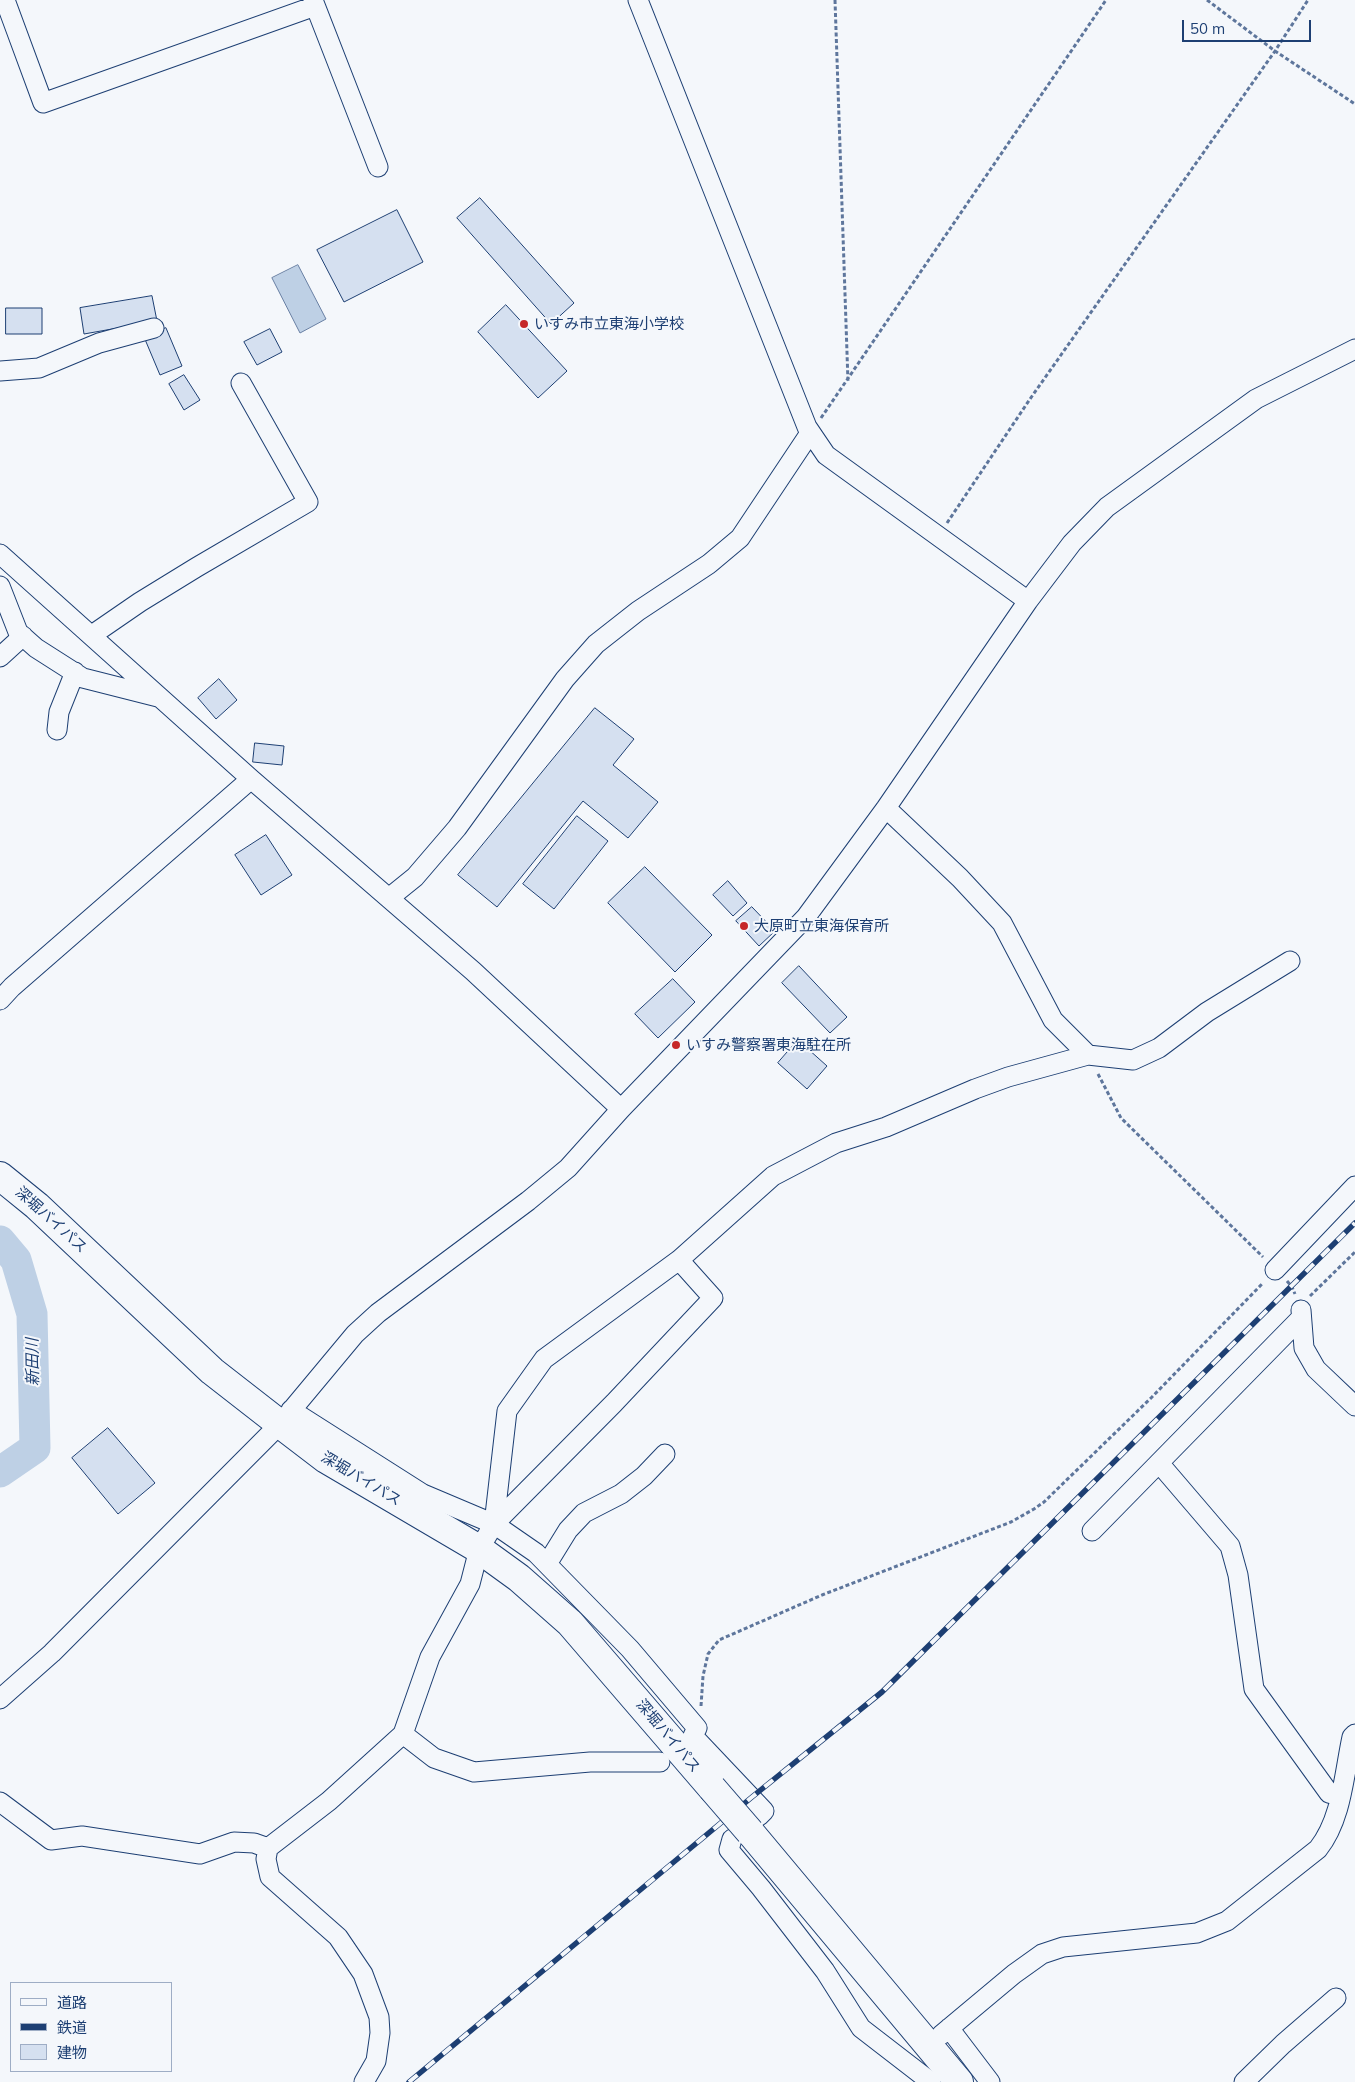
<!DOCTYPE html>
<meta charset="utf-8">
<style>
body{margin:0}
#map{position:relative;width:1355px;height:2082px;overflow:hidden;background:#f4f7fb;font-family:Mulish,"Noto Sans JP",sans-serif}
canvas{display:block}
.legend{position:absolute;left:10px;top:1982px;width:162px;height:90px;box-sizing:border-box;background:#f4f7fb;border:1px solid #9eadc5;margin:0;padding:6px 9px;list-style:none;font-size:15px;color:#1d3f73}
.legend li{display:flex;align-items:center;gap:10px;height:25px}
.legend b{width:25px;border:1px solid #9eadc5}
.scale{position:absolute;left:1182px;top:20px;width:129px;height:22px;box-sizing:border-box;border:2px solid #1d3f73;border-top:0;padding-left:6px;font-size:15px;line-height:18px;white-space:nowrap;color:#1d3f73;-webkit-text-stroke:4px #f4f7fb;paint-order:stroke}
</style>
<div id="map">
<canvas width="1355" height="2082"></canvas>
<ul class="legend">
<li><b style="height:6px;background:#f4f7fb"></b>道路</li>
<li><b style="height:6px;background:#1d3f73"></b>鉄道</li>
<li><b style="height:14px;background:#d5e0f0"></b>建物</li>
</ul>
<div class="scale">50 m</div>
</div>
<script>
const c = document.querySelector('canvas').getContext('2d');
c.lineJoin = 'round';
function paint(path, color) { c.fillStyle = color; c.fill(path, 'evenodd'); }
function trace(path, color, width, dash) { c.strokeStyle = color; c.lineWidth = width; c.lineCap = dash ? 'butt' : 'round'; c.setLineDash(dash || []); c.stroke(path); }
function label(font, color, halo, rows, align = 'center') {
  c.font = font + ' Mulish,"Noto Sans JP",sans-serif'; c.lineWidth = 4; c.setLineDash([]); c.textBaseline = 'middle'; c.strokeStyle = halo; c.fillStyle = color; for (const [text, x, y, turn = 0] of rows) {
    c.save(); c.translate(x, y); c.rotate((+turn || 0) * Math.PI / 180); c.textAlign = isNaN(turn) ? turn : align; if (halo) c.strokeText(text, 0, 0); c.fillText(text, 0, 0); c.restore();
  }
}
const water = new Path2D(`
 M298,265l28,54 -26,14 -28,-55z`);
paint(water, '#bed0e5');
trace(water, '#687fa3', 1);
trace(new Path2D(`
 M0,1241l16,19 16,54 3,134 -35,24`), '#bed0e5', 31);
const building = new Path2D(`
 M480,198l94,105 -23,21 -94,-106z
 M397,210l26,52 -79,40 -27,-52z
 M152,296l5,25 -73,13 -4,-26z
 M506,305l61,66 -29,27 -60,-66z
 M6,308h36v26h-36z
 M166,328l16,38 -22,9 -16,-38z
 M270,329l12,23 -25,13 -13,-23z
 M184,375l16,25 -16,10 -15,-26z
 M219,679l18,21 -21,19 -18,-21z
 M595,708l39,31 -21,26 45,37 -30,36 -45,-37 -86,106 -39,-32z
 M255,743l29,3 -2,19 -29,-3z
 M577,816l31,25 -54,68 -31,-25z
 M266,835l26,40 -31,20 -26,-40z
 M645,867l67,68 -37,37 -67,-69z
 M728,881l19,22 -14,13 -20,-21z
 M752,907l23,24 -16,15 -23,-25z
 M799,966l48,51 -17,16 -48,-50z
 M673,979l22,23 -37,36 -23,-24z
 M798,1040l29,26 -20,23 -29,-26z
 M108,1428l47,55 -37,31 -46,-56z`);
paint(building, '#d5e0f0');
trace(building, '#1d3f73', 1);
const minor = new Path2D(`
 M5,0l38,103 272,-97
 M313,0l65,167
 M638,0l169,427 19,28 202,146
 M0,371l39,-3 60,-25 55,-15
 M0,554l251,225 222,192 148,138
 M0,586l18,46 18,16 47,30 75,19
 M92,635l48,-33 57,-35 111,-65 -67,-119
 M0,657l23,-21
 M57,730l2,-18 16,-40
 M886,808l74,70 42,45 51,97 35,35
 M389,898l26,-21 42,-49 108,-149 31,-35 42,-33 71,-47 31,-26 70,-105
 M0,1000l12,-13 239,-208
 M1275,1270l80,-84
 M1301,1310l3,38 12,21 39,37
 M291,1410l132,84 71,30 42,29 94,96 67,79 -4,8 71,75 -5,5
 M1159,1463l71,83 8,29 16,114 75,104 11,3
 M494,1524l13,-113 37,-52 135,-99 94,-84 63,-33 50,-16 89,-38 33,-12 80,-22 45,5 26,-12 48,-36 83,-51
 M1092,1531l209,-213
 M547,1564l21,-34 16,-17 37,-19 23,-18 21,-22
 M0,1699l52,-46 228,-229 75,-90 23,-21 150,-112 40,-33 53,-59 185,-192 80,-109 142,-207 44,-58 35,-36 149,-108 99,-50
 M403,1734l31,24 40,14 116,-10h70
 M0,1802l51,38 31,-4 118,18 34,-12 20,1 14,5
 M732,1839l-3,11 32,38 64,83 36,57 70,54
 M949,2028l41,54
 M941,2035l73,-61 28,-20 21,-7 134,-14 30,-12 91,-72c24,-30 26,-75 34,-112l3,-3
 M364,2082l12,-21 4,-28 -1,-16 -16,-43 -25,-37 -68,-60 -4,-18 2,-11 61,-47 74,-67 27,-77 40,-73 9,-35 15,-25 120,-121 99,-105 -34,-38
 M1244,2082l39,-38 53,-46`);
const highway = new Path2D(`
 M0,1176l37,30 175,165 68,53 46,35 153,90 40,29 51,45 142,165
 M750,1832l209,250`);
trace(minor, '#1d3f73', 21);
trace(highway, '#1d3f73', 30);
trace(new Path2D(`
 M835,0l13,382
 M1207,0l68,51 80,53
 M821,418l285,-418
 M947,523l83,-124 245,-348 33,-51
 M1098,1074l23,44 142,139
 M1287,1281l5,6 3,7
 M1310,1296l45,-44
 M701,1706l2,-30 5,-22 11,-14 103,-45 189,-73 23,-13 10,-7 108,-105 111,-114`), '#5e769c', 3, [4, 2.5]);
trace(minor, '#f4f7fb', 19);
trace(highway, '#f4f7fb', 28);
const rail = new Path2D(`
 M409,2082l343,-285 130,-105 473,-469`);
trace(rail, '#1d3f73', 5.5);
trace(rail, '#f4f7fb', 4, [11]);
const highwayBridge = new Path2D(`
 M712,1788l38,44`);
trace(highwayBridge, '#1d3f73', 30, []);
trace(highwayBridge, '#f4f7fb', 28);
for (const [x, y, r, color] of [
 [524,324,5,"#c62828"],
 [744,926,5,"#c62828"],
 [676,1045,5,"#c62828"]
]) { const dot = new Path2D(); dot.arc(x, y, r, 0, 2 * Math.PI); c.fillStyle = color; c.fill(dot); trace(dot, '#f4f7fb', 2); }
label('15px', '#1d3f73', '#f4f7fb', [
 ["いすみ市立東海小学校",534,324],
 ["大原町立東海保育所",754,926],
 ["いすみ警察署東海駐在所",686,1045]
], 'left');
label('15px', '#1d3f73', '#f4f7fb', [
 ["深堀バイパス",51,1220,42],
 ["深堀バイパス",361,1479,31],
 ["深堀バイパス",668,1736,50]
]);
label('italic 16px', '#1d3f73', '#f4f7fb', [
 ["新田川",33,1362,-91]
]);
</script>
